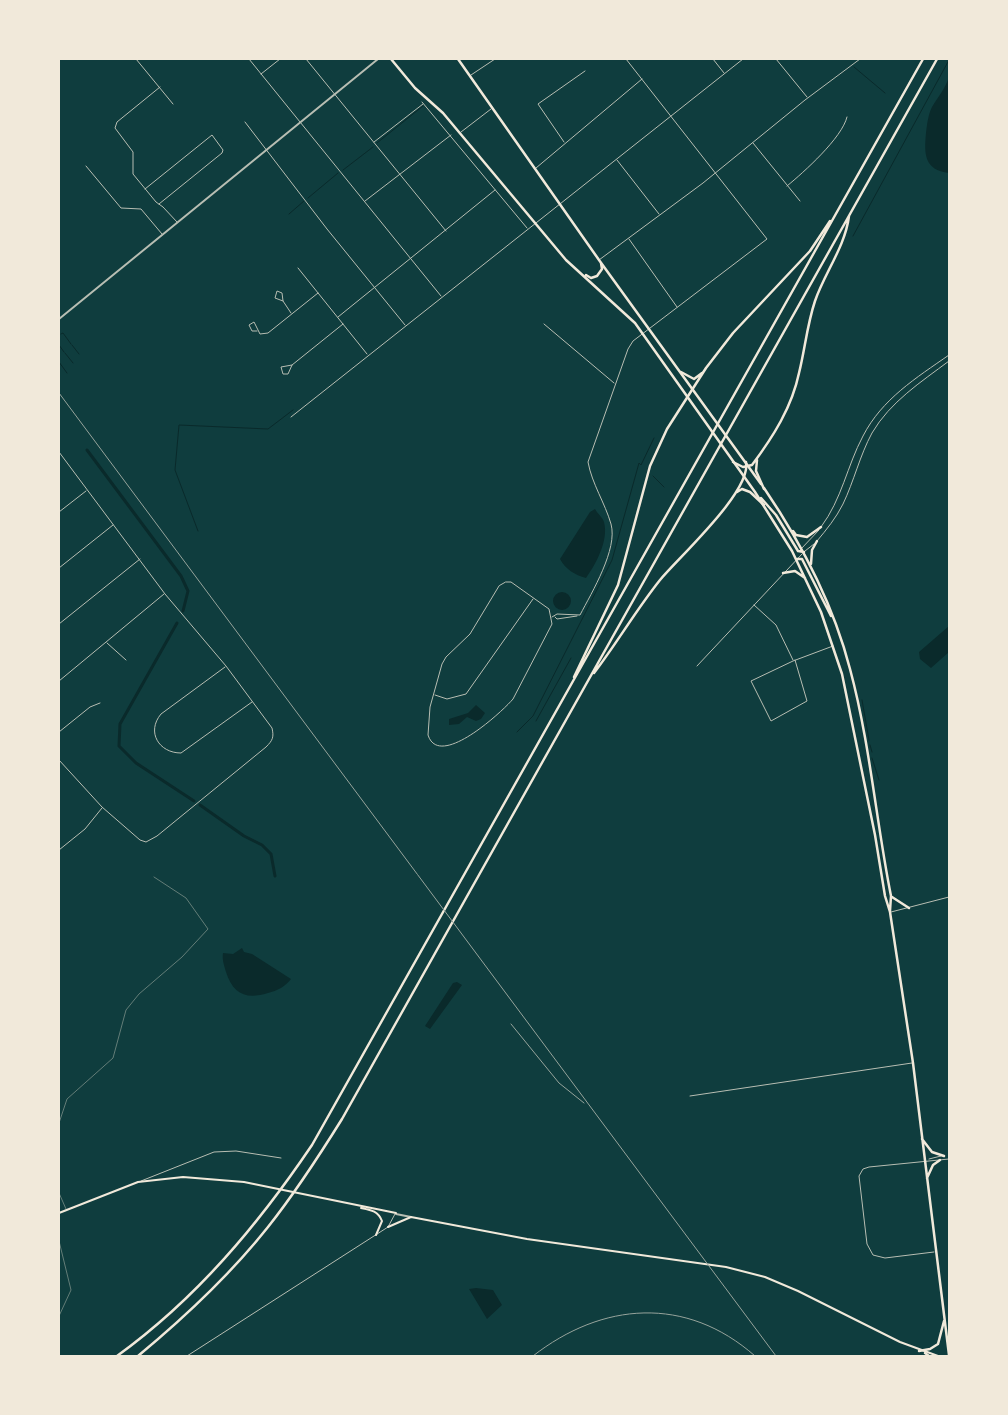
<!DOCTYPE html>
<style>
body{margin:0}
#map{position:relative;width:1008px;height:1415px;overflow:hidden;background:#0f3d3e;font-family:"Fira Sans Condensed",sans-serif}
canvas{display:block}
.frame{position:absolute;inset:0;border:60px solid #f1e9da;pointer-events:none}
</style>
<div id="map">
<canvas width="1008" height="1415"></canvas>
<div class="frame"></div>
</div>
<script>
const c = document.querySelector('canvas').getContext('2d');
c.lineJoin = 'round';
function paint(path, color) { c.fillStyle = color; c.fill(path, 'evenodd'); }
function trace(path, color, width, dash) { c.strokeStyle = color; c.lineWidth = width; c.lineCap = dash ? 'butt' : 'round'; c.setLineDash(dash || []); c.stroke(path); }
paint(new Path2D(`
 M949,77v96c-25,-3 -25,-19 -23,-40 1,-8 2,-18 6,-26 6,-10 13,-18 17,-30z
 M595,509c2,4 8,9 9,13 5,18 -8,42 -18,56 -11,-3 -21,-9 -26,-19l30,-47z
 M553 601a9 9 0 1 1 18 0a9 9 0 1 1-18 0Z
 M949,626v26l-18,16 -11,-9 -1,-7z
 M476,705l9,8 -4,6 -5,2 -9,-4 -8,7 -10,1v-6l19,-6z
 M242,948l2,4 8,2 39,25c-5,7 -14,12 -23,14 -22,7 -35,1 -42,-21 -2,-7 -4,-12 -3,-19l10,1z
 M457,982l5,3 -32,44 -5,-3 28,-43z
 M476,1288l17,2 9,15 -15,14 -18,-30z`), '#0a2a2b');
trace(new Path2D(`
 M854,67l31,26
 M377,143l46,-37
 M343,170l30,-23
 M308,198l30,-25
 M289,214l15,-13
 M853,236l96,-176
 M61,334l2,-1 8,11
 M59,345l5,7
 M72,345l7,9
 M65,353l8,10
 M59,362l8,11
 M653,476l11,11
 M198,531l-23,-61 4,-45 89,4 25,-19
 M862,700l7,40
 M536,721l35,-63
 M517,732l16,-16 79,-156 27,-97 2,2 13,-27
 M870,745l2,7
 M872,758l7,22`), '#0a2a2b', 1);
trace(new Path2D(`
 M87,450l94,126 7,15 -5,20
 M177,623l-57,101 -1,22 17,17 58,38
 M200,805l44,31 18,9 9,9 4,22`), '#0a2a2b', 3);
trace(new Path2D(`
 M59,1123l8,-24 46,-41 13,-48 13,-16 43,-37 26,-28 -22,-31 -32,-21
 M59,1193l7,16
 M59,1241l12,49 -12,26`), '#b8beb3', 0.5);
trace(new Path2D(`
 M136,59l37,45
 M249,59l192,237
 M306,59l140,172
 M713,59l11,14
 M776,59l31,38
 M261,74l19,-15
 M471,75l24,-16
 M160,87l-43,35 -2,6 18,24v22l23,28 7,5 14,15
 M422,102l105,126
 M245,122l82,107 78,96
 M461,132l30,-23
 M374,142l49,-38
 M564,142l-26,-38 47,-33
 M753,143l47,58
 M617,160l42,54
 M86,166l35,42 20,1 21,25
 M536,168l106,-89
 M787,186c17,-14 55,-48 60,-69
 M145,189l67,-54 11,15 -1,3 -63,51
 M365,201l86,-66
 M629,239l48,68
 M599,260l104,-77 102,-83 55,-41
 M298,268l69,86
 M283,301l-8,-3 2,-7 5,2 1,8 8,12
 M338,317l157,-127
 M544,324l70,59
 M257,331h-5l-3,-6 5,-3 6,12 8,-1 50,-40
 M292,365l-11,2 2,7h5l4,-9 51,-41
 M291,417l452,-358
 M59,452l106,142 61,72 46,62c2,9 1,12 -6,19l-109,89 -11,6 -6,-2 -38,-33 -43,-47
 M59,512l27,-21
 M821,527c21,-28 26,-61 42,-91 19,-37 53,-58 86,-81
 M817,541c10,-12 19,-23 26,-37 11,-23 17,-49 29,-71 18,-31 49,-51 77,-72
 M801,549l18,-19
 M805,551l9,-7
 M59,568l54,-43
 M506,582h5l38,27 3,15 -39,75c-11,13 -74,71 -85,36l2,-28 12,-43 4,-7 24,-23 29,-48z
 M754,605l22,20 17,35
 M552,617l5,-3 23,1c12,-23 38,-66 31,-91 -6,-21 -19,-40 -23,-62l40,-113 5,-8 134,-102 -141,-180
 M555,617l2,2 20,-3
 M59,624l81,-65
 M107,643l19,17
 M795,660l12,41 -36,20 -20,-40 42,-20 40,-15
 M697,666l105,-112
 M225,667l-64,47c-15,18 -2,39 20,39l71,-51
 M59,681l105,-87
 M435,695l12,4 19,-5 67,-95
 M59,732l31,-25 10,-4
 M59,850l26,-21 17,-21
 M891,912l58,-15
 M690,1096l222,-33
 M929,1159l12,-3
 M141,1181l73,-29 22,-1 45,7
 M934,1252l-49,6 -12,-3 -6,-11 -8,-68 4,-7 6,-2 80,-8
 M187,1356l201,-129 7,-13`), '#b8beb3', 1);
trace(new Path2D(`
 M59,319l319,-260
 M396,1214l15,3`), '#b8beb3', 2);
trace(new Path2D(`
 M361,1208c10,2 17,3 21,13l-6,14
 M59,1213l79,-31 45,-5 61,5 152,31
 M388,1227l23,-10 116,22 199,28 39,10 33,14 102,51 38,14`), '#f1e9da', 2);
trace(new Path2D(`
 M391,59l24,29 28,25 123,147 69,63 120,169 37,59 29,61 21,62 33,161 10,61 5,16 23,151 36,292
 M458,59l141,201 162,224
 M586,275l5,3 6,-2 5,-7 -1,-6
 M764,488c38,56 69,115 86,181 20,74 26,152 41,227l-1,15
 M761,498l15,17 22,36 6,1
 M793,531l3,4 11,2 14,-10
 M796,559h6l29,57
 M811,564l1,-14 5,-9
 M783,573l12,-2 10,7
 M892,897l17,11
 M922,1139l10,13 12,4
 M927,1178l6,-13 7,-5
 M919,1351l11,-2 8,-5 6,-23
 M925,1353l4,3`), '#f1e9da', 2.5);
trace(new Path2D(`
 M681,372l13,7 8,-6
 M757,460l-1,11 8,18
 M733,462l10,5 9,-2c21,-28 40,-58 47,-92 6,-24 8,-48 16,-72 10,-29 30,-54 34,-85
 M737,492l5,-3 8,3 14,13
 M594,673c23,-30 42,-63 66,-93 19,-23 92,-89 86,-118
 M574,677l44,-92 32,-119 17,-37 39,-61 27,-35 77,-82 20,-30
 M117,1356c79,-57 141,-131 195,-211l611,-1086
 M138,1356c47,-39 92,-81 130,-129 27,-34 51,-71 74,-108l595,-1060`), '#f1e9da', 2.5);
trace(new Path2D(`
 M59,393l717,963
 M511,1024l48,59 25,20
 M533,1356c69,-54 153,-61 222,0`), '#97a49c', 1);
</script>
